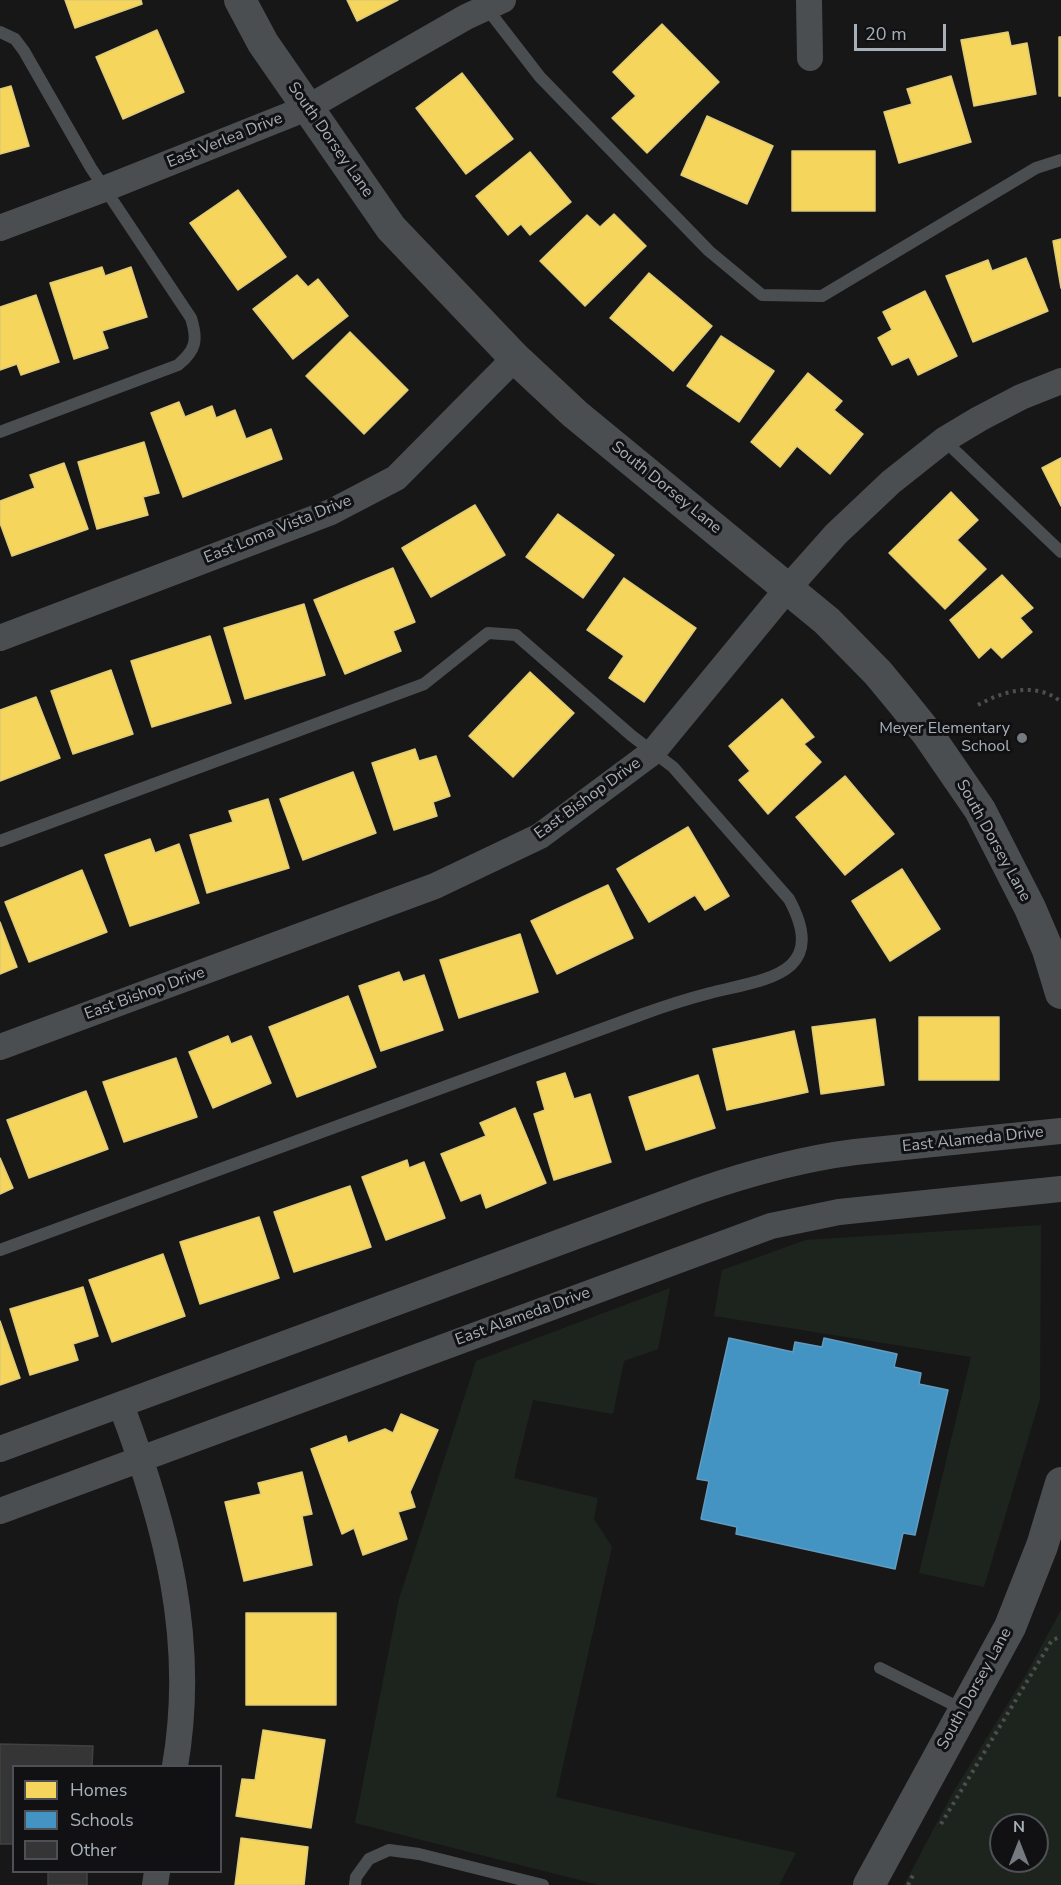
<!DOCTYPE html>
<style>
body{margin:0}
#map{position:relative;width:1061px;height:1885px;overflow:hidden;background:#171717;font-family:"Nunito Sans",sans-serif}
canvas{display:block}
.legend{position:absolute;left:12px;top:1765px;width:210px;height:108px;box-sizing:border-box;background:#111113;border:2px solid #4d5155;margin:0;padding:8px 10px;list-style:none;font-size:18px;color:#a7b0b8}
.legend li{display:flex;align-items:center;gap:12px;height:30px}
.legend b{width:30px;border:2px solid #4d5155}
.north{position:absolute;left:989px;top:1813px;width:60px;height:60px;box-sizing:border-box;background:#111113;border:2px solid #4d5155;border-radius:50%;rotate:0deg;font-size:16px;font-weight:700;line-height:24px;text-align:center;color:#a7b0b8}
.north::after{content:'';display:block;margin:auto;width:21px;height:27px;background:#757a80;clip-path:polygon(50% 0,100% 100%,50% 72%,0 100%)}
.scale{position:absolute;left:854px;top:24px;width:92px;height:27px;box-sizing:border-box;border:3px solid #a7b0b8;border-top:0;padding-left:8px;font-size:18px;line-height:21px;white-space:nowrap;color:#a7b0b8;-webkit-text-stroke:4px #111113;paint-order:stroke}
</style>
<div id="map">
<canvas width="1061" height="1885"></canvas>
<ul class="legend">
<li><b style="height:16px;background:#f6d55c"></b>Homes</li>
<li><b style="height:16px;background:#4393c3"></b>Schools</li>
<li><b style="height:16px;background:#353536"></b>Other</li>
</ul>
<div class="north">N</div>
<div class="scale">20 m</div>
</div>
<script>
const c = document.querySelector('canvas').getContext('2d');
c.lineJoin = 'round';
function paint(path, color) { c.fillStyle = color; c.fill(path, 'evenodd'); }
function trace(path, color, width, dash) { c.strokeStyle = color; c.lineWidth = width; c.lineCap = dash ? 'butt' : 'round'; c.setLineDash(dash || []); c.stroke(path); }
function label(font, color, halo, rows, align = 'center') {
  c.font = font + ' "Nunito Sans",sans-serif'; c.lineWidth = 6; c.setLineDash([]); c.textBaseline = 'middle'; c.strokeStyle = halo; c.fillStyle = color; for (const [text, x, y, turn = 0] of rows) {
    c.save(); c.translate(x, y); c.rotate((+turn || 0) * Math.PI / 180); c.textAlign = isNaN(turn) ? turn : align; if (halo) c.strokeText(text, 0, 0); c.fillText(text, 0, 0); c.restore();
  }
}
paint(new Path2D(`
 M1041,1225l-1,174 -56,188 -65,-14 52,-216 -257,-41 8,-46 84,-30z
 M670,1288l-12,61 -34,12 -11,53 -80,-14 -19,78 84,20 -4,21 18,28 -56,250 240,56 -17,32h-180l-244,-62 44,-224 77,-238z
 M1061,1610v275h-157l48,-91 76,-123zM1001,1825h36v36h-36z`), '#1d241d');
const homes = new Path2D(`
 M65,0h76l1,4 -67,24z
 M347,0h51l-41,21z
 M662,24l57,58 -72,71 -35,-35 24,-22 -23,-24z
 M157,30l27,62 -61,27 -27,-62z
 M1008,32l3,14 16,-3 9,51 -62,12 -13,-66z
 M1059,37h2v59h-2z
 M462,73l51,66 -47,35 -50,-66z
 M951,76l20,66 -72,21 -15,-51 28,-8 -5,-15z
 M11,86l18,60 -29,8v-65z
 M707,116l66,30 -26,58 -66,-29z
 M792,151h83v60h-83z
 M530,152l41,50 -41,33 -9,-11 -13,11 -32,-39z
 M238,190l48,67 -48,33 -48,-67z
 M614,214l32,32 -61,60 -45,-45 47,-46 13,12z
 M1061,239v49l-8,-47z
 M1026,258l22,53 -75,31 -27,-66 42,-16 4,11z
 M102,267l3,9 26,-9 16,50 -45,14 6,17 -34,11 -24,-76z
 M649,273l63,53 -39,45 -63,-53z
 M297,275l11,12 10,-8 30,37 -55,43 -40,-50z
 M925,291l32,65 -39,19 -9,-18 -17,8 -14,-27 14,-8 -9,-18z
 M36,295l23,67 -38,13 -4,-11 -17,6v-63z
 M350,332l58,58 -44,44 -58,-58z
 M721,336l53,35 -35,51 -52,-36z
 M808,373l34,28 -8,9 29,24 -33,40 -33,-28 -17,21 -29,-25z
 M179,402l6,15 27,-11 4,12 19,-8 11,29 25,-10 11,30 -99,38 -32,-84z
 M144,442l15,51 -16,4 5,18 -51,14 -19,-67z
 M1061,458v48l-19,-38z
 M64,463l24,66 -76,27 -12,-33v-22l35,-13 -5,-13z
 M951,492l27,28 -21,20 29,29 -41,40 -56,-56z
 M475,505l30,50 -74,42 -29,-49z
 M558,514l56,41 -31,43 -57,-41z
 M393,568l22,54 -22,9 8,20 -56,23 -31,-74z
 M1002,575l31,33 -13,10 12,14 -30,26 -11,-11 -12,11 -29,-38z
 M624,578l72,50 -52,74 -35,-24 15,-22 -37,-26z
 M304,604l21,71 -80,24 -21,-71z
 M210,636l21,67 -79,24 -21,-66z
 M111,670l22,64 -60,20 -22,-63z
 M530,672l44,41 -61,64 -44,-41z
 M36,697l24,61 -60,23v-71z
 M782,699l32,38 -10,7 17,18 -53,52 -29,-34 11,-9 -21,-25z
 M415,749l4,12 17,-5 14,40 -17,6 4,14 -43,14 -22,-67z
 M353,772l23,61 -73,27 -23,-61z
 M845,776l49,58 -49,41 -49,-58z
 M268,799l21,69 -82,25 -17,-58 43,-13 -4,-11z
 M688,827l41,69 -24,14 -10,-15 -46,27 -32,-53z
 M150,839l5,14 24,-9 20,59 -69,23 -25,-71z
 M902,869l38,60 -50,32 -38,-60z
 M82,870l25,62 -78,30 -24,-60z
 M608,885l25,53 -76,36 -26,-53z
 M0,922l17,45 -17,7z
 M520,934l18,58 -79,26 -19,-58z
 M399,972l4,10 21,-7 19,55 -62,21 -22,-65z
 M348,996l28,71 -79,30 -28,-70z
 M919,1017h80v63h-80z
 M875,1019l9,66 -63,9 -9,-67z
 M794,1031l14,61 -81,18 -14,-61z
 M228,1036l3,8 20,-8 20,47 -58,25 -24,-56z
 M176,1058l21,59 -73,25 -21,-60z
 M565,1073l9,26 16,-5 21,68 -57,18 -20,-66 11,-4 -8,-28z
 M698,1075l17,53 -69,22 -17,-53z
 M86,1091l22,58 -79,29 -22,-58z
 M515,1108l31,75 -60,25 -5,-15 -20,8 -20,-47 45,-18 -6,-13z
 M0,1158l13,30 -13,6z
 M407,1160l2,8 15,-6 21,56 -59,22 -24,-63z
 M350,1186l21,61 -77,25 -20,-60z
 M259,1217l20,61 -79,26 -20,-62z
 M163,1254l22,62 -73,26 -23,-62z
 M83,1287l15,49 -25,8 5,16 -48,15 -20,-66z
 M0,1321l20,57 -20,7z
 M401,1414l37,16 -28,62 5,15 -17,5 9,27 -44,16 -9,-27 -12,6 -31,-85 35,-13 2,7 37,-14 8,4z
 M302,1472l10,42 -10,2 10,49 -68,16 -19,-79 36,-8 -3,-11z
 M246,1613h90v92h-90z
 M263,1730l62,10 -14,88 -75,-12 6,-37 13,1z
 M241,1838l67,9 -4,38h-69z`);
paint(homes, '#f6d55c');
trace(homes, '#deca78', 1.5);
const schools = new Path2D(`
 M729,1338l64,14 2,-10 27,5 2,-9 73,16 -3,13 27,6 -2,11 29,6 -33,145 -12,-2 -8,36 -159,-35 1,-7 -36,-8 8,-38 -12,-2z`);
paint(schools, '#4393c3');
trace(schools, '#619cc0', 1.5);
const building = new Path2D(`
 M0,1744l93,2 -1,20h-78v78h-14z
 M48,1872h39v13h-39z`);
paint(building, '#353536');
trace(building, '#3f4143', 1.5);
trace(new Path2D(`
 M978,705c25,-14 59,-24 83,-3
 M941,1824l111,-184 9,-3
 M908,1885l5,-10`), '#4d4e52', 4, [3, 4.5]);
trace(new Path2D(`
 M485,6l55,71 169,174 53,44 60,1 214,-128 25,-8
 M0,32l15,7 9,12 67,117 100,150c7,22 5,32 -13,47l-178,67
 M944,440l117,112
 M0,841l424,-157 64,-51 28,2 116,101 41,31 116,132c41,76 -24,80 -79,94 -23,6 -45,13 -67,21l-643,236
 M880,1668l84,42
 M355,1885l1,-8 13,-18 20,-9 30,4 124,31`), '#4b4e50', 12);
trace(new Path2D(`
 M809,0l1,58
 M0,228l104,-39 203,-81 159,-91 37,-17
 M0,638l331,-126 65,-34 119,-120
 M0,1047l435,-161 105,-50 113,-84 135,-164 48,-54 55,-52 53,-42 35,-21 42,-22 40,-16
 M121,1405c45,119 76,234 54,361
 M0,1449l698,-258c52,-18 102,-32 157,-39l206,-21
 M0,1511l771,-285 68,-14 222,-23
 M155,1885l2,-13`), '#4b4e50', 26);
trace(new Path2D(`
 M240,0l23,43 128,185 124,130 60,56 252,207 51,52 24,29 25,31 53,77 50,98 18,42 13,43
 M869,1885l141,-258 32,-81 19,-63`), '#4b4e50', 32);
for (const [x, y, r, color] of [
 [1022,738,6,"#757a80"]
]) { const dot = new Path2D(); dot.arc(x, y, r, 0, 2 * Math.PI); c.fillStyle = color; c.fill(dot); trace(dot, '#111113', 2); }
label('16px', '#a7b0b8', '#111113', [
 ["South Dorsey Lane",330,140,55],
 ["East Verlea Drive",225,141,-22],
 ["South Dorsey Lane",666,488,39],
 ["East Loma Vista Drive",278,530,-22],
 ["East Bishop Drive",588,799,-36],
 ["South Dorsey Lane",993,841,61],
 ["East Bishop Drive",145,994,-20],
 ["East Alameda Drive",973,1140,-6],
 ["East Alameda Drive",523,1317,-20],
 ["South Dorsey Lane",975,1689,-61]
]);
label('16px', '#a7b0b8', '#111113', [
 ["Meyer Elementary",1010,729],
 ["School",1010,747]
], 'right');
</script>
